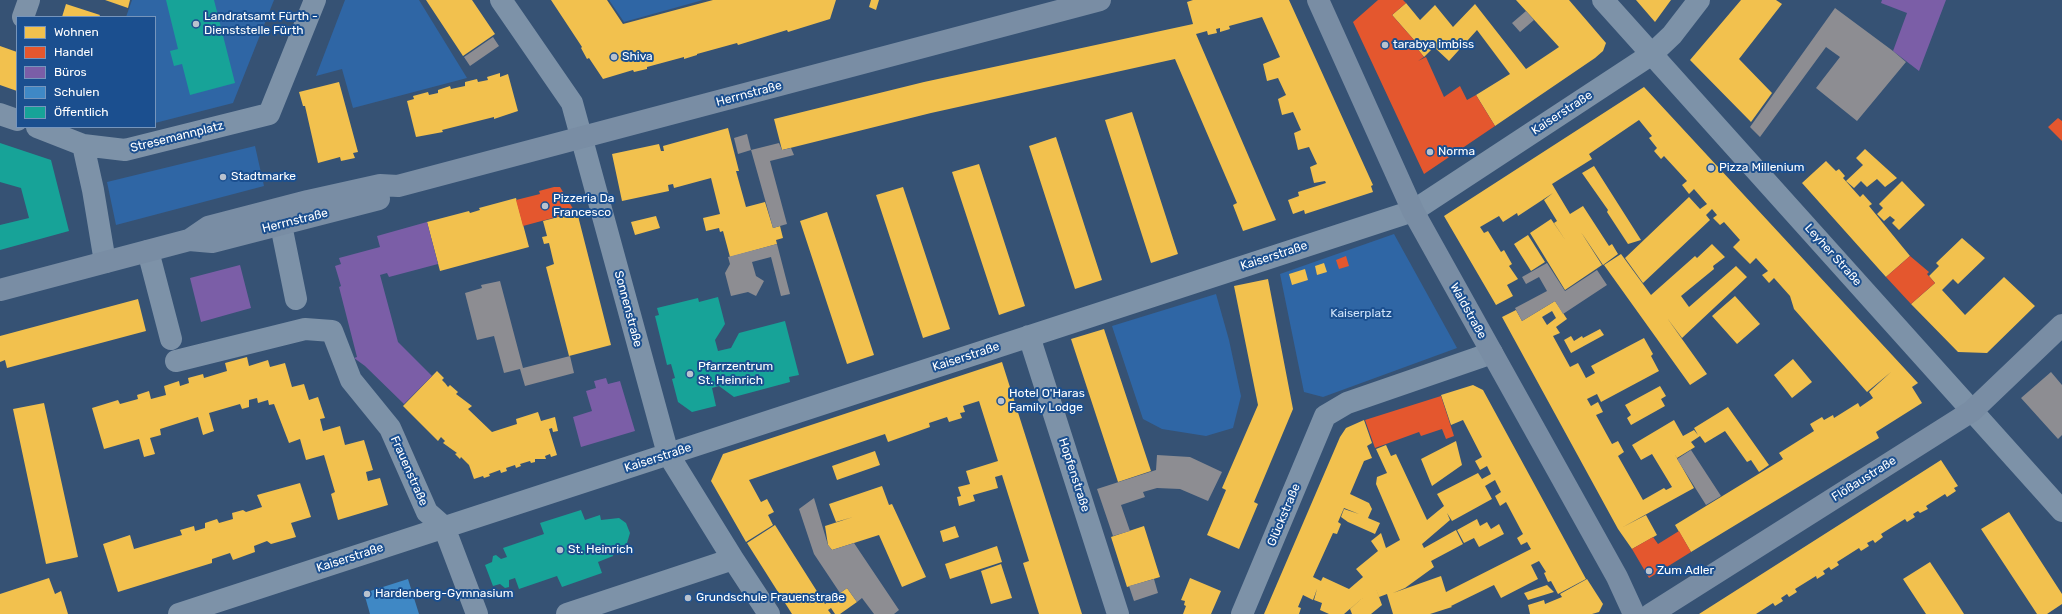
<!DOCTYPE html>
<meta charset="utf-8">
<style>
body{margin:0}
#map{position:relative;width:2062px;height:614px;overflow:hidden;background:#365274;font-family:Rubik,sans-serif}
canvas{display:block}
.legend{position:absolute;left:16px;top:16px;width:140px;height:112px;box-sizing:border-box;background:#1b4f8f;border:1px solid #7695bc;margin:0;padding:5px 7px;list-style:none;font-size:12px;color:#fff}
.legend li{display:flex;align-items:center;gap:8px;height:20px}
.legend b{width:20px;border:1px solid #7695bc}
</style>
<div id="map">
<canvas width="2062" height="614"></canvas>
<ul class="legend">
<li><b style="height:11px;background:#f2c14e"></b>Wohnen</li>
<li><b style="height:11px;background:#e4572e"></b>Handel</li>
<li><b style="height:11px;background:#7b5ea7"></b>Büros</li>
<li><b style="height:11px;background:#3f88c5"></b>Schulen</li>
<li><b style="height:11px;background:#17a398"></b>Öffentlich</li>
</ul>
</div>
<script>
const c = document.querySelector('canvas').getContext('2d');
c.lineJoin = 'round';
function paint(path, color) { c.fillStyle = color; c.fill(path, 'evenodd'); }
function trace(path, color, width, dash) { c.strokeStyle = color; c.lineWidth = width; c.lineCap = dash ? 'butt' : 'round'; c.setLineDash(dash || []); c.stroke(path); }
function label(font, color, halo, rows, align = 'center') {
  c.font = font + ' Rubik,sans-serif'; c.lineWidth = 4; c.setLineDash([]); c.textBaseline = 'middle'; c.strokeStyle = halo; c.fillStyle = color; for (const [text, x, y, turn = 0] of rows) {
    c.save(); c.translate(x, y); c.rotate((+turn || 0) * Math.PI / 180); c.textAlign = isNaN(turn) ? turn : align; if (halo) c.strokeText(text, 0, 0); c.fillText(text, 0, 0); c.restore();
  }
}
paint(new Path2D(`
 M132,0h142l-41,103 -78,20v-106h-29z
 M345,0h74l48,78 -114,30 -11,-39 -26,7z
 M609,0h94l-79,22z
 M255,146l9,40 -148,39 -9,-43z
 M1394,234l63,114 -134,49 -19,-5 -24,-118z
 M1216,294l13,46 12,56 -8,32 -27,8 -44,-7 -19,-10 -31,-93z`), '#2f66a5');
paint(new Path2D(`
 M105,0h25l-2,8z
 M426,0h46l23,34 -32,22z
 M551,0h56l16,24 90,-24h123l-6,19 -42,13 -1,-2 -49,15 -1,-2 -40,11v1l-13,4v-2l-37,10v2l-13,3 -1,-2 -30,9 -14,-21 -2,1 -6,-11 1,-1z
 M871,0h8l-3,10 -7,-3z
 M1193,0h96l84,185 -2,1 2,6 -68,22 -1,-4 -11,4 -5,-14 11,-4 -1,-4 28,-9 -1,-2 -11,2 -4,-16 7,-3 -8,-17 -11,3 -4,-17 7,-3 -8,-18 -11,3 -4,-16 8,-4 -8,-17 -11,3 -4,-17 17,-7 -18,-40 -33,9 1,3 -10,3v-4l-4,1 1,4 -9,2 -1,-4 -11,3 80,186 -33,11 -10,-26 4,-2 -62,-144 -244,54 -149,37 -8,-31 150,-37 269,-58 -6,-22z
 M1516,0h53l37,43 -3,8 -8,7 -100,68 -19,-31 34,-21 -33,-44 -28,31 -15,-14 -10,10 -12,-15 2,-2 -22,-25 14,-12 14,17 15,-15 18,22 22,-23 51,65 33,-22z
 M1636,0h35l-16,22z
 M1741,0h35l6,4 -43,55 33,34 -21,29 -61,-62z
 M66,4l34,11 -1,2h-37z
 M0,46l17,6v39l-17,-6z
 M500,73v4l8,-3 10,37 -24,8v-2l-52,13 1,2 -27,5 -9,-36 7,-2 -1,-3 15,-4 1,3 9,-2v-3l12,-4 1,3 14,-3v-4l12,-3 1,3 10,-2 -1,-3z
 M339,82l19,70 -5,1 2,5 -14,3 -1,-4 -22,6 -13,-57h-2l-4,-14z
 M1644,87l274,296 -6,4 10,16 -46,29 3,6 -188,114 -16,-27 108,-66 -4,-6 35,-22 -4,-7 12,-7 2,3 9,-5 1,3 24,-15 2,4 13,-9 -4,-6 22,-20 -24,20 -73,-83 -4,-13 -16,-18 -5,5 -7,-8 6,-4 -12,-13 -6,6 -17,-17 7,-7 -16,-18 -4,3 -7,-7 4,-3 -5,-6 -6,6 4,5 -67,63 -18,-25 64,-61 11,12 7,-5 -13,-15 -5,5 -7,-9 5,-4 -23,-25 -3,3 -7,-8 3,-3 -8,-10 3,-2 -13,-16 -50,34 3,5 -40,25 18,30 13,-8 26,40 3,-2 6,10 -15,11 -22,-33 5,8 -11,7 11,-7 16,25 -37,25 -35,-57 21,-14 15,22 -12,-18 3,-2 -13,-21 9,-7 -35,23 -1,-3 -14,9 -4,-6 -19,11 4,6 4,-2 13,21 3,-2 8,14 -3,2 9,13 -11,6 6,11 -17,9 -52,-89z
 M1132,112l46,142 -27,9 -46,-143z
 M728,128l11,43h-3l10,36 19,-5 8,26 7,-2 3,12 -7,2 1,4 -47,13 -7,-26 -3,1 -1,-4 -13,3 -3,-13 17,-4 -9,-36 -37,10 -1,-4 -5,1 1,6 -47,10 -10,-47 47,-10 2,7h3l-1,-5z
 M1056,137l46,143 -27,9 -46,-143z
 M1865,149l32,29 -12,9 -8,-8 -10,8 -6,-6 -7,7 -8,-7 17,-16 -7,-7z
 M1826,161l10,10 3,-2 6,7 -2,2 17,19 3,-3 9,10 -3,2 41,50 -24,21 -84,-94z
 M979,164l46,142 -26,9 -47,-143z
 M1594,166l47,74 -13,4 -21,-32 1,-2 -26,-37z
 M1902,181l23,24 -26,25 -7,-7 3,-3 -5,-4 -6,5 -7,-7 6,-6 -4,-4z
 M903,187l47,142 -27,9 -47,-143z
 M516,198l13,49 -89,24 -13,-49 42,-11 1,2 10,-3 -1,-2z
 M577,212l34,133 -42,11 -23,-89 8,-3 -5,-21 -5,1 -2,-7 5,-1 -4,-15z
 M827,212l47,143 -27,9 -47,-143z
 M656,216l4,12 -25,7 -4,-13z
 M1528,235l17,27 -14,9 -17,-27z
 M1962,238l23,20 -27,26 -5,-5 -11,11 23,25 39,-38 31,29 -48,47 -29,-1 -47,-48 24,-21 -6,-7 10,-10 -3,-3z
 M1712,244l13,13 -12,9 1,3 -33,27 8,11 47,-41 11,11 -65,61 -15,-20 40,56 -17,11 -86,-120 17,-11 30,41 44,-39 2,2z
 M1324,263l3,9 -10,3 -2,-9z
 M1305,269l3,11 -16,5 -3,-11z
 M1268,279l25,130 -39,93 4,2 -19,45 -32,-14 19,-45 -4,-2 36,-83 -24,-119z
 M1735,296l25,28 -23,20 -25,-28z
 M138,299l8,32 -139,37 -2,-8 -5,2v-26z
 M1555,301l12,18 -11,8 4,6 -7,3 17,31 8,-4 8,15 9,-5 -4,-7 53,-28 9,16 -2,2 8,15 -58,31 -4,-8 -10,5 4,7 7,-4 5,10 -7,3 16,29 6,-3 6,11 -6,4 25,44 21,-12 2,2 6,-3 -20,-33 -11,6 -9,-15 42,-25 9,16 11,-6 4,5 -4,-7 34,-21 41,58 -10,7 -8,-12 -4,2 -22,-31 -20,12 -5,-7 -9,6 4,5 -18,11 -3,-5 20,35 -71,39 23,-12 11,20 -25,14 -14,-20 -116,-212 14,-7 6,11zM1552,311l4,7 -9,7 -5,-8z
 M1104,329l47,142 -33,11 -47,-143z
 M1600,329l4,6 -33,18 -7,-13 7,-4 3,5 8,-5 1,2z
 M247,357l2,9 19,-6 2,7 15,-4 7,24 12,-3 5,16 9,-3 7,21 -5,1 3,12 17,-5 5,19 19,-5 9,30 -7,2 2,9 12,-3 8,27 -50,15 -7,-26 4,-2 -11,-37 -18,5 -6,-21 -11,4 -15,-39 -5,1 -1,-5 -10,3 -1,-5 -8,2v7l-7,2 -2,-5 -31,9 5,18 -11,4 -5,-18 -38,12 1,6 -11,3 5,16 -11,3 -5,-18 -35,10 -12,-41 26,-8 2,4 18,-5 -1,-4 12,-4 2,8 15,-4 -2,-9 15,-5 1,5 9,-3 -1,-5 15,-4 1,4 23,-7 -2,-8z
 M1793,359l19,23 -20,16 -18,-23z
 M1002,362l80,252h-43l-16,-51 6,-2 -27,-86 -7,2 3,11 -25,7 2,6 -16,5 -2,-9 4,-1 -3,-9 12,-3 -4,-13 32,-10 -19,-60 -16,5 2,6 -5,1 2,5 -13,4 -2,-5 -18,6 1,4 -42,15 -3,-8 -136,46 12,22 6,-3 7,13 -6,3 5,10 -27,17 -35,-61 12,-27z
 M437,371l7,7 -2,2 3,3 3,4 2,-2 8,7 -2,2 16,12 -4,3 24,23 25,-8 -1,-5 22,-7 3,9 14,-4 3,14 -5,1 -1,-4 -3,1 8,26 -6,2 -1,-3 -5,2 1,3h-11v3l-4,1 -1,-2 -10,3 1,2 -5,2 -1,-3 -9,3 1,3 -6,2 -1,-3 -11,4 1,2 -6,2 -1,-2 -9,3 -5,-14 -8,-8 -1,2 -5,-5 2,-1 -14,-10 2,-2 -4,-4 -3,4 -35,-35z
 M1473,385l10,5 103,189 -28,15 -7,-13 -3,1 -4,-9 2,-1 -7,-11 -8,4 7,14 -37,19 -7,-13 -43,21 1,1 -22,7h-37l-6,-20 -8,3 -4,-11 7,19 -11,9h-19l-2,-5 16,-14 -22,19h-15l-9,-4 2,-7 -8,-3 3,-11 -4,11 -10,-5 -5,12 3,1 -2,6h-35l76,-177 6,-9 18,-8 8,23 -5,3 5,12 -8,3 -14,33 19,9 3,6 -4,9 12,5 -5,11 -27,-12 -7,-5 3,-8 15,5 -15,-6 -6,14 3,2 -4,10 -4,-1 -20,44 8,4 2,-4 26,12 14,-12 -7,-8 22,-18 -7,-10 10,-8 5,15 14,-8 -24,-56 1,-7 10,-4 -11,-24 10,-4 5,11 5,-2 31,66 17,-14 -7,-12 41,-21 4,6 9,-5 -4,-8 -7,4 -5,-9 7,-4 -19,-37 -12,5 -10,-30zM1495,480l6,12 -6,4 5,10 6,-4 17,32 -6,4 4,7 6,-3 4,7 -85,43 -5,-16 -48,17 12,-5 29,-21 -3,-6 32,-17 -7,-14 -32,18 -2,-4 28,-24 -3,-7 5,8 40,-22 -7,-13z
 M1660,386l6,10 -5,3 4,7 -34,19 -4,-7 4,-3 -6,-10z
 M44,403l34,154 -32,7 -33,-155z
 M1456,441l6,24 -30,21 -11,-27z
 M875,451l5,14 -43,15 -5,-14z
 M1941,460l17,26 -4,2 2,3 -9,6 -2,-3 -19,12 2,3 -8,4 -2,-2 -5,3 2,3 -8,5 -2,-3 -24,15 2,3 -8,6 -2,-3 -6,3 2,3 -8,5 -2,-3 -22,14 2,3 -8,5 -2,-3 -6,4 2,3 -8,5 -1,-3 -21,13 2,3 -8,5 -2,-3 -6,4 2,3 -8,5 -2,-3 -17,11h-57z
 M300,483l11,34 -20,6 5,14 -25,7 -4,-3 -13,5 1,6 -22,8 -3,-7 -18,6v4l-94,29 -15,-48 27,-9 4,14 34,-10 14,-4 -2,-5 14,-4 1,5 10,-3v-5l12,-4 2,4 14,-4 -1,-6 11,-3 3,2 16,-5 -5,-12z
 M882,486l7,19 3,-1 34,73 -24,10 -23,-52 -47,15 -4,-5 -3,-19 28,-9 -17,5 -7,-18z
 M2009,512l53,82v10l-15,10h-10l-56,-85z
 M1477,519l3,7 7,-4 4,7 8,-5 5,10 -25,13 -5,-9 -10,5 -7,-13z
 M775,525l50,79 22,-16 10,14 -17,12h-5l-4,-6 -3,2 3,4h-39l-45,-71z
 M955,526l4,11 -16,5 -3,-11z
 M1144,526l16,51 -33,10 -16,-50z
 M997,546l5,16 -52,17 -5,-15z
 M1930,562l29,44 5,8h-38l-23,-35z
 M1001,564l11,34 -21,6 -10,-33z
 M49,578l6,16 6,-3 7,23h-68v-20z
 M1190,578l31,13 -10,23h-28l3,-8 -2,-1 1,-4 -4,-1z
 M1587,579l16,25 -4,8 -7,2h-62l-2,-9 16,-5 1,4 17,-7 -2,-3z
 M1547,585l7,7 -26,8 -4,-7z`), '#f2c14e');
paint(new Path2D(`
 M1378,0h25l3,3 -14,12 22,25 -2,2 12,15 -6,4 8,-4 18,40 16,-11 7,14 9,-5 19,31 -71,48 -71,-152z
 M2058,118l4,3v20l-14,-14z
 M554,187h6l15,25 -52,14 -7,-26 24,-6 -1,-3z
 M1346,256l3,10 -10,3 -3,-9z
 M1910,256l19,16 -2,2 8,9 -24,21 -25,-27z
 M1441,396l13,40 -8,3 -4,-10 -21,7 -2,-4 -44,16 -10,-28z
 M1679,531l12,21 -42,26 -17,-29 21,-12 5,7z`), '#e4572e');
paint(new Path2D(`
 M1882,0h64l-27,71 -26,-20 14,-38 -26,-10z
 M427,222l11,42 -49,13 -2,-4 -7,2 18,67 34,34 -28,28 -39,-38 -11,-8 3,-1 -18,-70 2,-1 -6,-20 6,-2 -2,-6 41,-11 -3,-11z
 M240,265l11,43 -50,14 -11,-44z
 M606,378l2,6 12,-3 15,50 -54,16 -8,-30 19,-6 -6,-20 10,-3 -2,-7z`), '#7b5ea7');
paint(new Path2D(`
 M408,579l11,35h-49l-6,-21z`), '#3f88c5');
paint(new Path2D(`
 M166,0h48l21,83 -45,12 -8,-31 -8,2 -4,-15 8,-2z
 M0,143l51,17 18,71 -69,19v-25l29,-7 -8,-30 -21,-6z
 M718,297l7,27 -10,16 3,11 13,-3 8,-15 46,-12 14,54 -10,2 1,5 -56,15 -15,-11 -7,2 4,18 -24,6 -14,-10 -6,-23 3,-1 -4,-14 -4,1 -12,-49 4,-1 -2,-7 41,-10 1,4z
 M581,510l4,10 15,-5 1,5 18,-2 7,5 4,10 -3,10 -8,6 -7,2 1,5 -15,6 4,11 -40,14 -5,-11 -38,13 -4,-11 -6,2v7l-4,1 -5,-4 -7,2 -8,-21 7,-3 1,-6 3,-1 5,4 6,-2 -4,-9 41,-14 -4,-11z`), '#17a398');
paint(new Path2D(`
 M1835,8l58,43 13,11 -49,59 -41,-33 24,-31 -14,-10 -66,90 -10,-10z
 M1526,11l8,9 -14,12 -8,-9z
 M493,37l6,9 -29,20 -6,-9z
 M747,134l4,16 -13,4 -4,-16z
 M779,143l3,7 9,-2 3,7 -24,6 17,63 -14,4 -22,-78z
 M777,244l13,50 -9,2 -10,-39 -19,5 4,14 8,5 -8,15 -8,-4 -17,4 -6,-23 5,-9 -2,-7z
 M1547,263l18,28 32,-21 10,15 -44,29 -8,-13 -33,20 -7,-13 32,-17 -8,-14 -13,7 -4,-7z
 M500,281l23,87 47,-12 4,17 -49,13 -5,-17 -16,4 -10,-37 -17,4 -12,-47 17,-5 -1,-3z
 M2051,372l11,13v50l-4,4 -37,-41z
 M1691,450l30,46 -15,9 -29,-46z
 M1157,455l33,2 32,15 -14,29 -28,-12 -23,-1 -14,4 2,5 -24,8 9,26 -17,5 -16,-47 59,-19z
 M814,498l14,47 4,5 22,-7 45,67 -5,4h-20l-12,-16 -5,4 -10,-14 -7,5 -26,-39 -15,-45z
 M1154,579l4,14 -24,8 -5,-15z`), '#8d8d92');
trace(new Path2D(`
 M501,0l71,103 96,351 65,105 36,55
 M1603,0l459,511
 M23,17l6,-17
 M0,114l17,6
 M37,127l46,18 42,5 144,-36 46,-114
 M83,145l10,45 12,72
 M281,225l15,74
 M148,251l23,88
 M1029,336l89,278
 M176,361l129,-32 27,2 19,49 39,48 37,84 17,15 33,87
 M179,614l1234,-403 239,-157 20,-19 27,-35
 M567,614l166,-55
 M1242,614l83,-198 22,-13 145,-50`), '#7d92a8', 22);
trace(new Path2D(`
 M1318,0l95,211 204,366 17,37
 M189,240l19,-13 100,-26 72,-16 18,1 702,-186
 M0,290l189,-50 23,2 167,-43
 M1651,614l321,-203 90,-86`), '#798da4', 22);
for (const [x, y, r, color] of [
 [196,24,4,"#b9c2ce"],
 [1385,45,4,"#b9c2ce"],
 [614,57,4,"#b9c2ce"],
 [1430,152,4,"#b9c2ce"],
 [1711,168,4,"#b9c2ce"],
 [223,177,4,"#b9c2ce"],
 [545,206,4,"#b9c2ce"],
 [690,374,4,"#b9c2ce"],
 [1001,401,4,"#b9c2ce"],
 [560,550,4,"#b9c2ce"],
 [1649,571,4,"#b9c2ce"],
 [367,594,4,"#b9c2ce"],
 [688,598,4,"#b9c2ce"]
]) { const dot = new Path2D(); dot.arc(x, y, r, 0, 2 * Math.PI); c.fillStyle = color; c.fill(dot); trace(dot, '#1b4f8f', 1.5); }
label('12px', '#fff', '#1b4f8f', [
 ["Landratsamt Fürth -",204,17],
 ["Dienststelle Fürth",204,31],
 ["tarabya imbiss",1393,45],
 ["Shiva",622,57],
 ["Norma",1438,152],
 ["Pizza Millenium",1719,168],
 ["Stadtmarke",231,177],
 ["Pizzeria Da",553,199],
 ["Francesco",553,213],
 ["Pfarrzentrum",698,367],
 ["St. Heinrich",698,381],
 ["Hotel O'Haras",1009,394],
 ["Family Lodge",1009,408],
 ["St. Heinrich",568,550],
 ["Zum Adler",1657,571],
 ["Hardenberg-Gymnasium",375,594],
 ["Grundschule Frauenstraße",696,598]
], 'left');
label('12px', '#fff', '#1b4f8f', [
 ["Herrnstraße",749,94,-15],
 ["Kaiserstraße",1562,113,-33],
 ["Stresemannplatz",177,137,-14],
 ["Herrnstraße",295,221,-14],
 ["Leyher Straße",1833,255,48],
 ["Kaiserstraße",1274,256,-18],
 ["Sonnenstraße",628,309,75],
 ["Waldstraße",1468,311,61],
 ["Kaiserstraße",966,357,-18],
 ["Kaiserstraße",658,458,-18],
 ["Frauenstraße",409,471,66],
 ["Hopfenstraße",1074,475,72],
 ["Flößaustraße",1864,479,-32],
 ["Glückstraße",1284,515,-67],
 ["Kaiserstraße",350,558,-18]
]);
label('12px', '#cfe3fa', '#1b4f8f', [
 ["Kaiserplatz",1361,314]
]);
</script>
